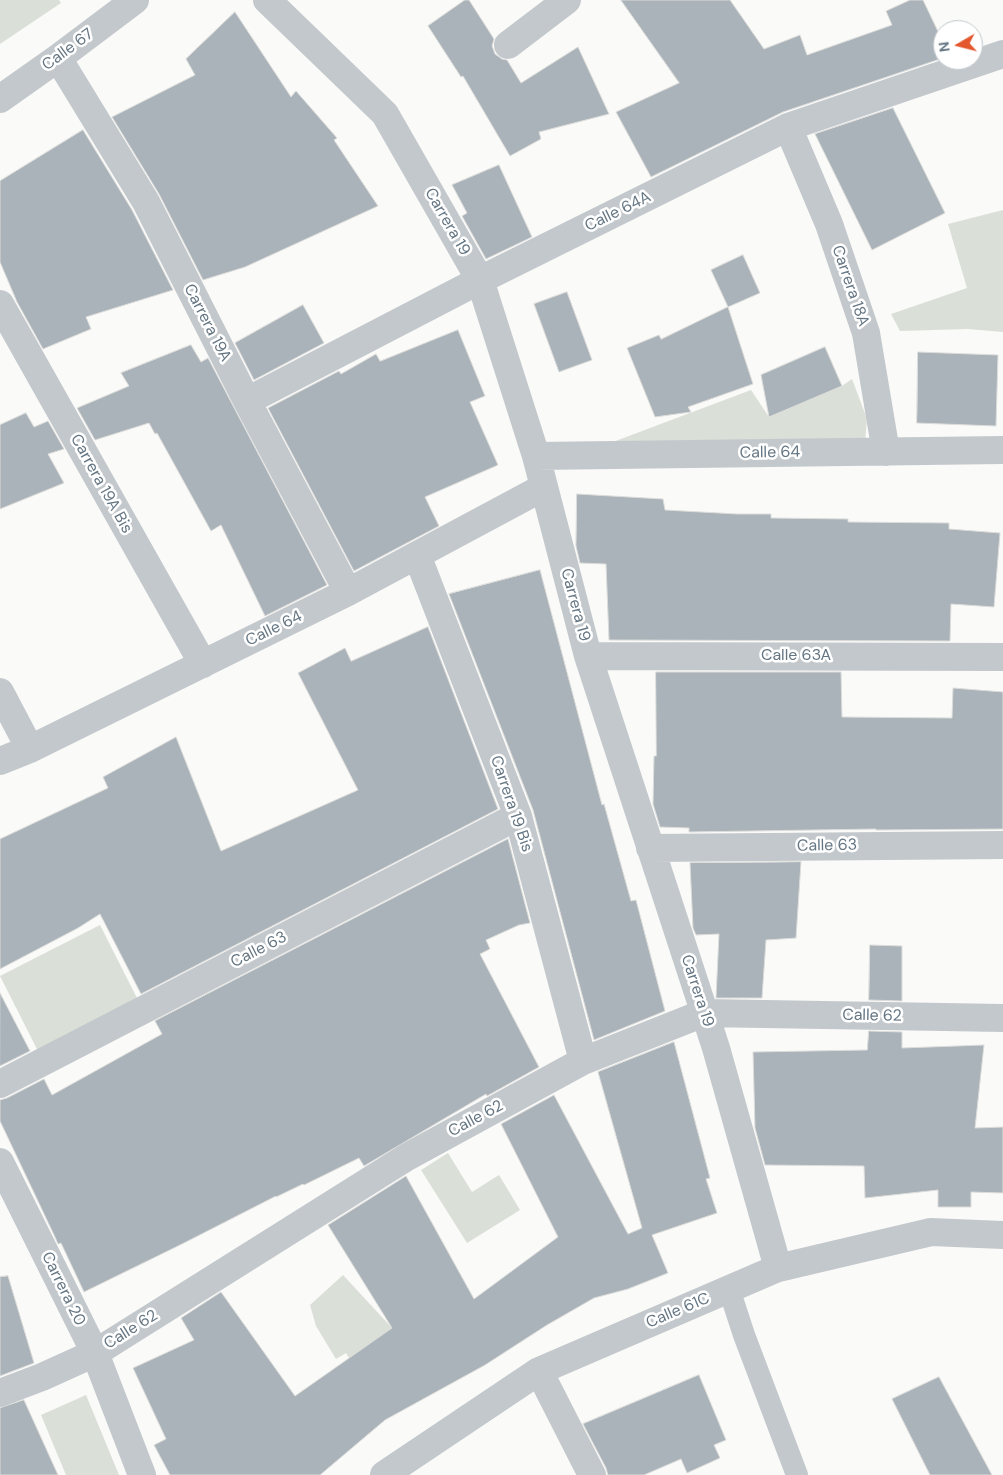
<!DOCTYPE html>
<style>
body{margin:0}
#map{position:relative;width:1003px;height:1475px;overflow:hidden;background:#fafaf8;font-family:"DM Sans",sans-serif}
canvas{display:block}
.north{position:absolute;left:933px;top:20px;width:50px;height:50px;box-sizing:border-box;background:#fff;border:1px solid #c1c8cd;border-radius:50%;rotate:262deg;font-size:14px;font-weight:700;line-height:20px;text-align:center;color:#657683}
.north::after{content:'';display:block;margin:auto;width:18px;height:22px;background:#e4572e;clip-path:polygon(50% 0,100% 100%,50% 72%,0 100%)}
</style>
<div id="map">
<canvas width="1003" height="1475"></canvas>
<div class="north">N</div>
</div>
<script>
const c = document.querySelector('canvas').getContext('2d');
c.lineJoin = 'round';
function paint(path, color) { c.fillStyle = color; c.fill(path, 'evenodd'); }
function trace(path, color, width, dash) { c.strokeStyle = color; c.lineWidth = width; c.lineCap = dash ? 'butt' : 'round'; c.setLineDash(dash || []); c.stroke(path); }
function label(font, color, halo, rows, align = 'center') {
  c.font = font + ' "DM Sans",sans-serif'; c.lineWidth = 5; c.setLineDash([]); c.textBaseline = 'middle'; c.strokeStyle = halo; c.fillStyle = color; for (const [text, x, y, turn = 0] of rows) {
    c.save(); c.translate(x, y); c.rotate((+turn || 0) * Math.PI / 180); c.textAlign = isNaN(turn) ? turn : align; if (halo) c.strokeText(text, 0, 0); c.fillText(text, 0, 0); c.restore();
  }
}
paint(new Path2D(`
 M0,0h59l2,3 -61,41z
 M1003,210v122l-35,-3 -68,2 -9,-17 76,-26 -19,-64z
 M852,379l15,40 -2,23 -268,6 154,-58 18,27 73,-31z
 M100,925l41,81 -100,51 -41,-81z
 M448,1153l24,39 27,-17 21,35 -53,33 -46,-73z
 M343,1275l50,54 -40,36 -7,-12 -10,6 -20,-33 -6,-21z
 M86,1395l33,80h-53l-25,-60z`), '#dadfd7');
const building = new Path2D(`
 M465,0h4l25,39 -2,7 3,8 7,5 5,1 14,23 57,-36 31,67 -70,18 2,7 -31,17 -47,-80 -2,1 -33,-51z
 M621,0h109l34,49 36,-14 7,20 85,-30 -6,-14 24,-11h13l20,42v16l-160,54 -132,65 -35,-65 63,-29z
 M235,12l56,85 5,-6 41,47 -3,2 44,66 -133,61 -42,13 -44,-86 -47,-77 83,-42 -9,-16z
 M893,108l52,105 -73,37 -57,-116z
 M83,130l49,80 41,80 -87,27 5,12 -48,20 -26,-47 -17,-40v-81z
 M499,165l33,72 -46,22 -24,-43 5,-3 -15,-28z
 M743,255l17,38 -32,14 -17,-37z
 M567,292l25,68 -33,12 -25,-68z
 M303,305l21,38 -70,37 -19,-37z
 M728,307l25,77 -65,23 3,5 -36,5 -28,-69 32,-13 2,4z
 M458,330l27,66 -15,6 28,63 -73,32 14,29 -85,45 -86,-163 71,-37 2,3 35,-20 4,7z
 M191,345l10,17 7,-4 119,227 -62,31 -44,-91 -10,6 -54,-98 -2,1 -6,-11 -54,17 -18,-32 52,-22 -8,-13z
 M825,347l17,39 -73,31 -8,-42z
 M918,352l80,3 -2,71 -79,-3z
 M26,413l8,14 14,-6 16,28 -16,5 16,29 -64,26v-84z
 M577,494l86,5 2,11 72,4h34v4l77,1v3l101,1v6l51,4 -6,74 -43,-3 -1,37 -341,-1 -3,-76 -26,-1 -4,-17z
 M540,570l62,235 2,-1 27,97 5,-1 29,111 -71,29 -61,-230 -84,-216z
 M428,627l70,182 -357,185 -41,-80 -22,14 -78,41v-130l108,-51 -5,-11 73,-40 45,114 137,-61 -60,-117 47,-25 6,13z
 M656,672h185l1,45 110,1 1,-30 50,4v137l-127,1v-1l-187,3v-4l-29,-1 -7,-23 1,-48h2z
 M508,839l22,84 -11,2 -33,15 4,9 -10,5 59,113 -52,29 -1,-2 -122,72 -5,-8 -55,27 -1,-1 -27,13v-1l-94,48 -98,48 -23,-49 -3,1 -3,-7 -55,-116v-21l7,-2 37,-19 8,16 110,-61 -7,-13z
 M801,862l-5,76 -30,2 -4,58h-46l3,-64 -23,1 -3,-7 -3,-65z
 M870,945l32,1v55l-33,-1z
 M0,993l30,58 -30,15z
 M869,1031l33,1v16l82,-3 -9,83 28,-1v66l-32,-1v15h-33v-17l-73,8 -1,-32 -99,-1 -10,-37 -2,-76 114,-2z
 M674,1042l36,136 -4,1 11,34 -65,22 16,38 -40,16 -34,9 -47,27 -62,40 -100,55 -65,55h-150l-16,-30 12,-6 -33,-71 61,-28 -13,-22 40,-26 74,104 97,-68 -64,-103 78,-49 68,123 84,-62 -57,-113 53,-29 74,139 14,-6 -44,-156z
 M8,1276l26,87 -34,13v-99z
 M699,1375l27,65 -12,5 6,13 -33,15 -6,-14 -37,16h-36l-2,-7 -23,-44z
 M939,1377l53,98h-62l-38,-76z
 M24,1400l34,75h-58v-67z`);
paint(building, '#aab3b9');
trace(building, '#dcdcda', 1);
trace(new Path2D(`
 M729,1289l15,46 53,140`), '#c3c8cc', 22);
trace(new Path2D(`
 M267,0l118,114 95,166 56,176 52,200 128,392 62,220
 M508,45l59,-45
 M58,58l88,144 101,199 101,191
 M0,99l58,-41 77,-58
 M788,127l41,97 37,109 20,119
 M0,304l203,360
 M247,401l233,-121 308,-153 215,-73
 M536,456l467,-6
 M417,555l101,261 65,245
 M588,656l415,1
 M0,692l30,57
 M0,761l30,-12 318,-157 196,-105
 M650,848l353,-3
 M0,1084l518,-268
 M0,1162l95,191 47,122
 M539,1371l53,104
 M0,1393l42,-16 53,-24 312,-196 176,-96 121,-48 299,5
 M384,1475l155,-104 239,-103 153,-36 72,3`), '#c3c8cc', 28);
label('16px', '#657683', '#fff', [
 ["Calle 67",68,50,-36],
 ["Calle 64A",618,212,-26],
 ["Carrera 19",447,222,60],
 ["Carrera 18A",850,286,71],
 ["Carrera 19A",207,323,63],
 ["Calle 64",770,453,-1],
 ["Carrera 19A Bis",101,484,61],
 ["Carrera 19",575,605,75],
 ["Calle 64",274,629,-26],
 ["Calle 63A",796,656],
 ["Carrera 19 Bis",511,804,71],
 ["Calle 63",827,846,-1],
 ["Calle 63",259,950,-27],
 ["Carrera 19",697,991,72],
 ["Calle 62",872,1016,1],
 ["Calle 62",476,1119,-28],
 ["Carrera 20",63,1289,64],
 ["Calle 61C",678,1311,-23],
 ["Calle 62",131,1330,-32]
]);
</script>
